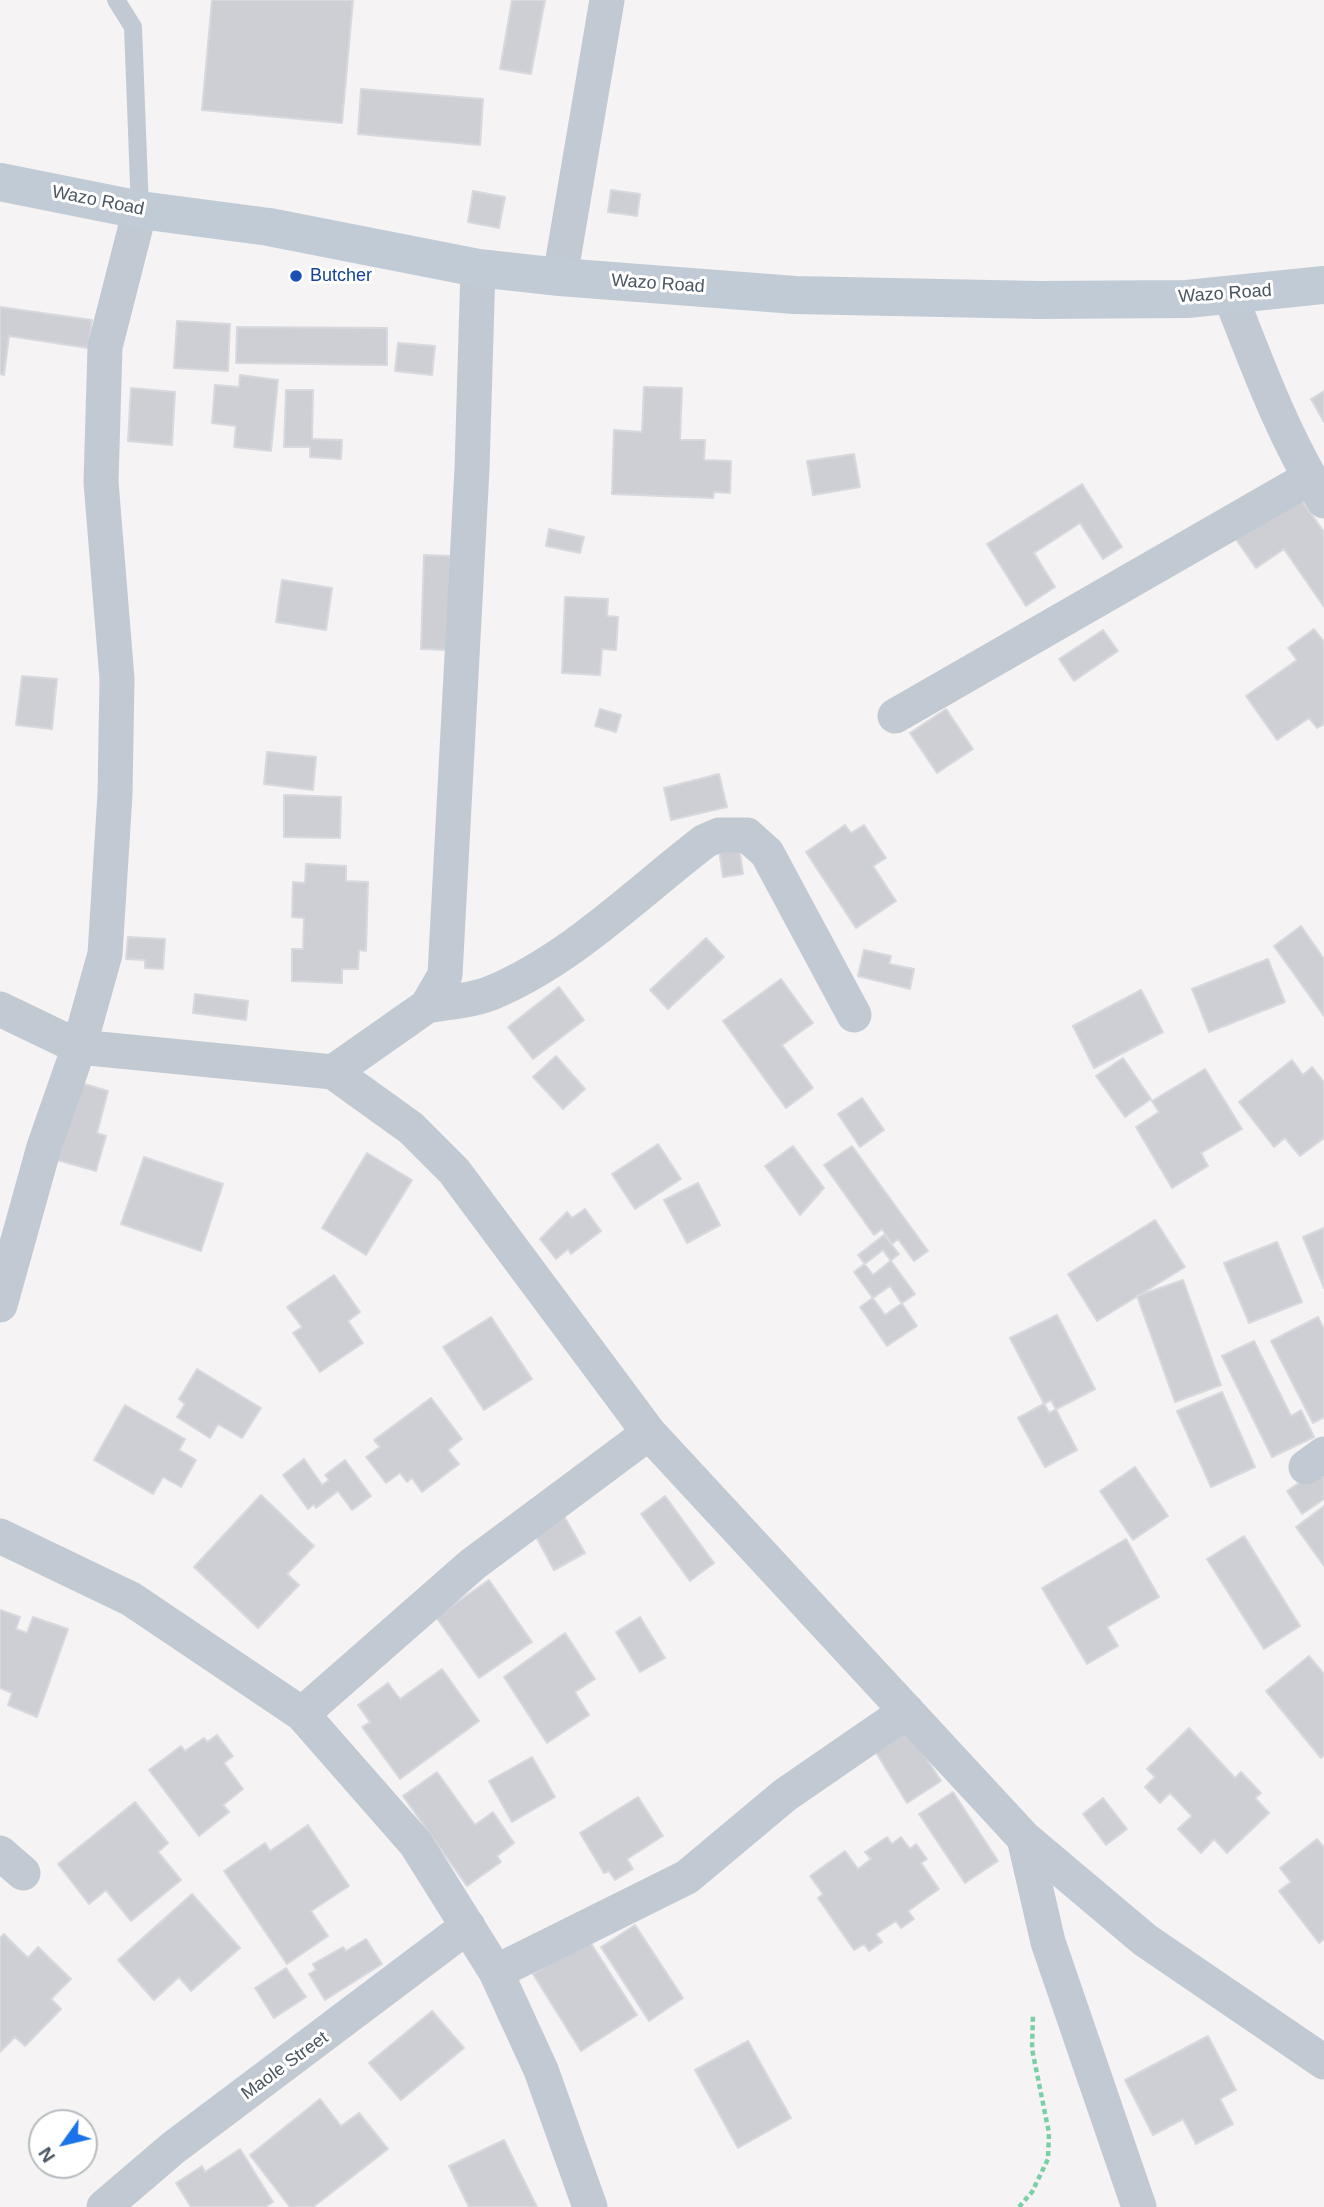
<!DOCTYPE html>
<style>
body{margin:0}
#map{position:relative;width:1324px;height:2207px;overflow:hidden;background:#f5f3f3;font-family:Arial,sans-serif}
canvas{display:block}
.north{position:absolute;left:28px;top:2109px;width:70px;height:70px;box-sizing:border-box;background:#fff;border:2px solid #b7bbc0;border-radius:50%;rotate:236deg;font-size:19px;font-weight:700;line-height:28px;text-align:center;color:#4a5661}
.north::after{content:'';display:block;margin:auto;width:24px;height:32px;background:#1a73e8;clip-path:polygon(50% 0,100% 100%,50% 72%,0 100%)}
</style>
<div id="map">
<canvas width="1324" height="2207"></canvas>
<div class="north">N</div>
</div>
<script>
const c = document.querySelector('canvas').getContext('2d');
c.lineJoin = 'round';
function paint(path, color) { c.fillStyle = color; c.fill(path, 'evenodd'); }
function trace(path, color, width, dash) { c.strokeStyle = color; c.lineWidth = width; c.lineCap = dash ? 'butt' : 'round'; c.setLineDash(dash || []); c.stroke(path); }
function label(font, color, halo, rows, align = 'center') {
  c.font = font + ' Arial,sans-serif'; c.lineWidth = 6; c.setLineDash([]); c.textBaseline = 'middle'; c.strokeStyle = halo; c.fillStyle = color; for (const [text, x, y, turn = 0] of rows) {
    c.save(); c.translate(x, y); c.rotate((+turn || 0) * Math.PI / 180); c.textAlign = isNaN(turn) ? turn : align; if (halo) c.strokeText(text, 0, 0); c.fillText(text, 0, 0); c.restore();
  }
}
const building = new Path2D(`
 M212,0h141l-11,123 -140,-13z
 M512,0h33l-14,74 -31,-5z
 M361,89l122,10 -3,46 -122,-11z
 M611,190l29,4 -3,22 -29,-4z
 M473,191l32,6 -6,31 -31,-6z
 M0,307l92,13 -4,28 -79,-12 -5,39 -4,-1z
 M177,321l53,3 -2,47 -54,-3z
 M237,327l150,1v37l-151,-2z
 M398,343l37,3 -3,29 -37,-4z
 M240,375l38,5 -7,71 -37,-4 2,-21 -24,-3 3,-38 24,2z
 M644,387l38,1 -2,52h25l-1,20 27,1 -1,32 -16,-1 -1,6 -101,-4 2,-64 28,2z
 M131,388l44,4 -3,53 -44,-4z
 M286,390h27l-1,49 30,1 -1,19 -31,-2v-10h-26z
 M1324,391v31l-13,-23z
 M854,454l6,33 -47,8 -6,-34z
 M1082,484l40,63 -19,12 -23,-36 -46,30 21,34 -29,19 -39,-62z
 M1295,491l29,41v75l-40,-58 -28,19 -23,-33z
 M549,529l35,8 -4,16 -34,-7z
 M424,555l26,1 -2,94 -27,-1z
 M282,580l50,8 -6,42 -50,-8z
 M565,597l43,2 -1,17 11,1 -2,33 -14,-1 -2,26 -38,-2z
 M1314,629l10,13v82l-7,4 -8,-10 -32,22 -31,-44 51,-36 -9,-12z
 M1103,630l15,21 -44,30 -15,-22z
 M22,676l35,3 -5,50 -36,-4z
 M600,709l21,6 -5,17 -21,-6z
 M946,709l27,40 -36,24 -27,-40z
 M267,752l49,5 -3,33 -49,-6z
 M719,774l8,33 -56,13 -7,-32z
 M284,795l57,2 -1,41 -56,-1z
 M845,825l6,8 13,-8 22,33 -13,8 23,35 -40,27 -50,-76z
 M739,847l4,27 -20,3 -4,-27z
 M306,864l40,2v15l22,1 -2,69 -7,-1 -1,19h-16v14l-50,-2v-32h11l1,-31 -12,-1 1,-35 12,1z
 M1301,926l23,33v57l-50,-70z
 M128,937l37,2 -2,30 -18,-1v-8l-19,-1z
 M706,938l18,19 -56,52 -18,-19z
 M864,950l27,6 -2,8 25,5 -4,20 -52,-13z
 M1268,959l17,43 -76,30 -17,-43z
 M781,979l32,44 -31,22 31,43 -27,20 -63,-87z
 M559,987l25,33 -51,39 -25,-32z
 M1141,990l22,42 -69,36 -21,-42z
 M195,994l53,7 -2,19 -53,-7z
 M556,1056l29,33 -22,20 -30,-32z
 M1123,1058l28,41 -26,18 -29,-41z
 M1292,1060l11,15 9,-8 12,15v56l-24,18 -15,-18 -11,9 -35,-45z
 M1205,1069l37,60 -41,24 7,13 -36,22 -36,-61 23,-15 -7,-11z
 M81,1083l27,8 -11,42 9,3 -10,35 -39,-11z
 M862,1098l22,32 -24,17 -22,-33z
 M658,1144l23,35 -46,30 -23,-35z
 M793,1146l31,42 -24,27 -35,-49z
 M852,1146l76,105 -14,10 -16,-22 -6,5 -10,-15 -8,6 -50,-70z
 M367,1153l45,27 -46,75 -44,-27z
 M144,1157l79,27 -22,67 -80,-27z
 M698,1183l22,42 -33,18 -23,-43z
 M585,1209l16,22 -30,23 -3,-5 -12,10 -16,-20 27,-27 5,6z
 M1155,1220l30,47 -88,54 -29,-47z
 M1324,1228v60l-21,-51z
 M884,1235l15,19 -26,21 -15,-20z
 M1277,1242l25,60 -53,21 -25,-60z
 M883,1250l32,44 -30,21 -31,-43z
 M334,1275l26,37 -12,9 15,22 -43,29 -27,-39 9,-6 -15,-20z
 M1183,1280l38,105 -46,17 -38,-106z
 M890,1286l27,40 -30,20 -27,-39z
 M1057,1315l38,74 -46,24 -39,-75z
 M491,1317l41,62 -48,31 -41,-63z
 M1318,1317l6,12v88l-11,6 -42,-82z
 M1254,1341l37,75 10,-6 13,27 -42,20 -50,-101z
 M197,1369l64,39 -19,30 -24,-14 -8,14 -33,-21 8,-13 -6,-5z
 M1222,1392l33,75 -44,20 -34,-76z
 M431,1398l31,41 -14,11 11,14 -37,28 -10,-14 -5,4 -7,-9 -14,10 -20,-26 14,-10 -6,-7z
 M1051,1400l26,50 -32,17 -27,-49z
 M125,1405l60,34 -6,11 17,10 -15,27 -18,-10 -10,17 -59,-34z
 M304,1459l18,26 7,-5 -4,-5 20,-15 26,36 -19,14 -14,-19 -22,17 -2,-4 -6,5 -25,-34z
 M1324,1466v33l-22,15 -15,-23z
 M1135,1467l33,49 -35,24 -33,-49z
 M261,1495l53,51 -27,28 12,11 -41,43 -64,-61z
 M665,1496l49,67 -24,18 -49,-67z
 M1324,1506v60l-28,-39z
 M564,1516l21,37 -31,17 -20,-37z
 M1244,1536l56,90 -36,23 -57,-90z
 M1126,1539l33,58 -52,30 11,19 -31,18 -45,-76z
 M489,1580l43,62 -53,36 -43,-61z
 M0,1610l20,7 -4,12 11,4 6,-16 35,12 -31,88 -29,-12 4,-12 -12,-5z
 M640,1617l25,41 -25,14 -24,-40z
 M565,1633l30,46 -20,13 14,23 -42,28 -43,-66z
 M1309,1656l15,18v81l-3,3 -55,-67z
 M442,1669l37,52 -79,58 -38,-52 8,-5 -12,-17 30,-22 12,16z
 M905,1725l36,56 -34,22 -35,-57z
 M1189,1728l46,50 6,-6 20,21 -6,5 14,15 -42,40 -13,-14 -13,14 -23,-24 14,-13 -22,-23 -10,10 -15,-16 10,-10 -8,-8z
 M217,1735l16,21 -9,7 19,26 -20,16 6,7 -30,24 -50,-66 32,-24 4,5 19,-13 3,4z
 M532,1757l23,40 -43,25 -23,-41z
 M437,1772l38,53 18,-13 21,31 -17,13 4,6 -34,24 -64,-90z
 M953,1792l45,69 -33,22 -46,-69z
 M638,1797l25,39 -36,23 6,10 -18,11 -6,-9 -5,2 -24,-40z
 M1103,1798l24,31 -21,16 -23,-31z
 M135,1802l33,41 -10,9 23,28 -50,41 -25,-31 -17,14 -31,-40z
 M308,1825l41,61 -38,25 17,25 -41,28 -63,-93 41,-28 5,8z
 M887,1837l5,7 9,-7 9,12 6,-5 11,15 -6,4 18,26 -31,22 6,8 -13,9 -5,-7 -20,13 6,8 -13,9 -5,-7 -10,6 -36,-52 5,-4 -13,-18 35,-25 13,18 13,-10 -6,-7z
 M1317,1839l7,8v92l-5,4 -40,-52 12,-9 -11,-14z
 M192,1894l48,54 -49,43 -12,-14 -25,23 -36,-40z
 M635,1925l48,73 -34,23 -48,-74z
 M4,1934l24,24 10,-11 33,32 -20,20 10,10 -36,37 -10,-9 -15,15v-114z
 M366,1939l16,25 -57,36 -16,-26 7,-4 -3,-6 30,-17 3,4z
 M588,1939l49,76 -56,36 -48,-77z
 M286,1968l20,29 -32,21 -19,-30z
 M432,2011l32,37 -63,52 -32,-37z
 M1208,2036l28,54 -16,9 13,25 -37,20 -13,-25 -30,16 -28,-55z
 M748,2041l43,77 -53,30 -43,-78z
 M320,2099l21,27 18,-13 29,36 -75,58h-23l-40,-52z
 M504,2140l33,67h-68l-20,-41z
 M240,2149l33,53 -8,5h-74l-15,-24 26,-17 3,6z`);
paint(building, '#cdcfd5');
trace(building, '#d7d9de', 2);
trace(new Path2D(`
 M1019,2207l13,-15 16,-33 1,-26 -17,-84 1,-35`), '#7ad0a6', 4.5, [5, 3.5]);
trace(new Path2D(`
 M116,0l17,27 7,183`), '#c1cad2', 18);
trace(new Path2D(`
 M560,277l47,-277
 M1230,295c27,69 54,143 94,206
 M895,716l414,-238
 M427,1006c20,-4 45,-5 64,-13 80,-33 146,-100 214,-152l14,-6h28l20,18 87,162
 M0,1009l79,38 254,25 78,56 43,43 195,262 375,405 121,102 179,122
 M333,1072l94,-66 18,-31 27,-506 6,-201
 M0,1305l44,-158 35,-100 26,-93 10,-160 2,-115 -16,-197 4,-135 35,-137
 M1306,1467l18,-13
 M0,1536l131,63 171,115 114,130 80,128 45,98 49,137
 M302,1714l171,-150 176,-131
 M1024,1838l24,104 91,265
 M0,1853l23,20
 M496,1972l191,-95 98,-82 122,-84
 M104,2207l69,-59 295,-222`), '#c1cad2', 35);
trace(new Path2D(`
 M0,182l140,28 129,17 209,41 82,9 235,18 244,5 148,-1 137,-14`), '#c1cbd6', 38);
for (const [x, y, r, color] of [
 [296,276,7,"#1a4fb4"]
]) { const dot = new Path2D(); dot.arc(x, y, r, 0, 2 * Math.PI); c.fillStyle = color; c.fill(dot); trace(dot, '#fff', 2.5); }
label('18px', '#4a5661', '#fff', [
 ["Wazo Road",98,201,11],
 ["Wazo Road",658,284,4],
 ["Wazo Road",1225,294,-4],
 ["Maole Street",285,2066,-36]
]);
label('18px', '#164399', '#fff', [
 ["Butcher",310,276]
], 'left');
</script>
